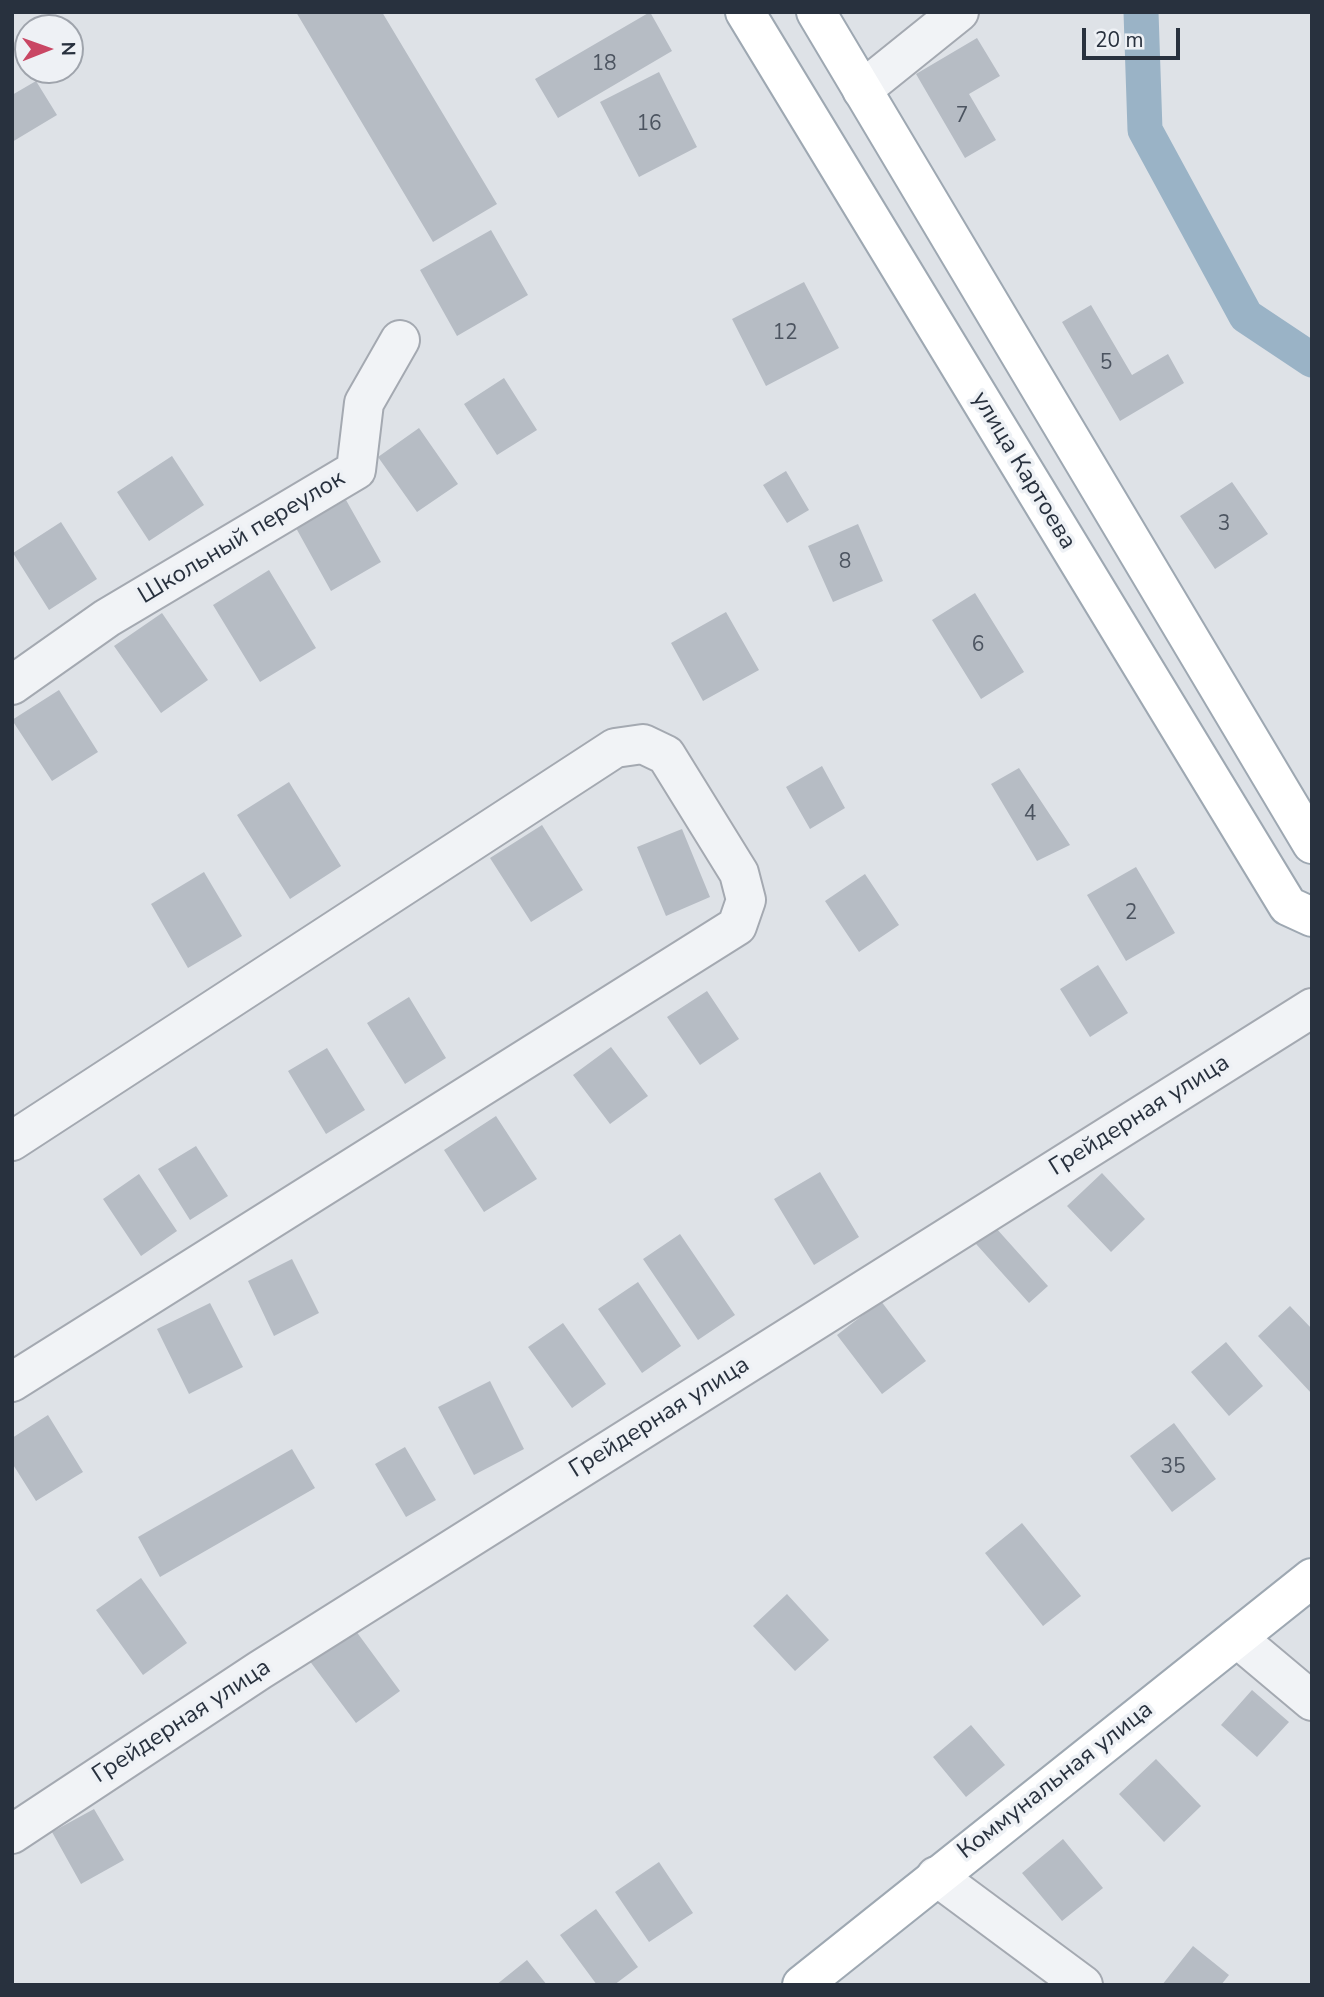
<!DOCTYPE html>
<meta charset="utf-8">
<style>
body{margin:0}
#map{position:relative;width:1324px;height:1997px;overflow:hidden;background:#dee2e7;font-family:"Nunito Sans",sans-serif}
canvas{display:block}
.frame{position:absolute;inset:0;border:14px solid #28313e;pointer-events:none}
.north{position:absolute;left:14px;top:14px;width:70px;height:70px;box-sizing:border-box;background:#eef1f5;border:2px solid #9fa4ac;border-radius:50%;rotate:89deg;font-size:19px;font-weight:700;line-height:28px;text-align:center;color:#28313e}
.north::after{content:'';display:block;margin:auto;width:24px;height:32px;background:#c94764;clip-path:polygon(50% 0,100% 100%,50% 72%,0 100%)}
.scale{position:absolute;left:1082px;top:28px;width:98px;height:32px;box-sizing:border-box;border:4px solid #28313e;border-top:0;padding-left:9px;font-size:21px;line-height:24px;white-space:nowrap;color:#28313e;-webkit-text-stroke:5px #eef1f5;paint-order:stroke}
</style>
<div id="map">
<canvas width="1324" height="1997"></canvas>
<div class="frame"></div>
<div class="north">N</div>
<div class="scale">20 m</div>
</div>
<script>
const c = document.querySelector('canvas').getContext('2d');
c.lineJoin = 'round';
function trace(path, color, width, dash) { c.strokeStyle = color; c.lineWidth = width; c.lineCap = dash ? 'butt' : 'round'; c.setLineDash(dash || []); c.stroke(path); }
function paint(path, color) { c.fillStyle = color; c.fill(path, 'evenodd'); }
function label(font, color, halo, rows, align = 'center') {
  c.font = font + ' "Nunito Sans",sans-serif'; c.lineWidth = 7; c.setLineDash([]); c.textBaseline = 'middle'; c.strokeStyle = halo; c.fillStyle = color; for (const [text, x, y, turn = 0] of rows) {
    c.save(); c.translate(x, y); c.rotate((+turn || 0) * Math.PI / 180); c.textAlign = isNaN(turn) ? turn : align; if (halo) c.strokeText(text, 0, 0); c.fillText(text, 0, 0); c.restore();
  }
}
trace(new Path2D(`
 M1141,12l4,118 101,186 66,44`), '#9ab3c6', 35);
paint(new Path2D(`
 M296,12h86l115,192 -64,38z
 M650,12l22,39 -114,67 -23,-39z
 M977,38l23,38 -31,18 27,46 -31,18 -49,-84z
 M659,72l38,75 -58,30 -39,-75z
 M36,81l21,34 -45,27v-47z
 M491,230l37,65 -71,41 -37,-66z
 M804,282l35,66 -73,38 -34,-67z
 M1091,305l41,70 36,-21 16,29 -64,38 -58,-99z
 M504,378l33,52 -40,25 -33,-51z
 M419,428l39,56 -41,28 -39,-55z
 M172,456l32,49 -55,36 -32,-49z
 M786,471l23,39 -22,13 -24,-38z
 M1232,482l36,52 -53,35 -35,-53z
 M346,500l35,62 -50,29 -35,-63z
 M61,522l36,57 -48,31 -36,-57z
 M858,524l25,57 -50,21 -25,-56z
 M269,570l47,78 -56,34 -47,-77z
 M975,593l49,79 -43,27 -49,-79z
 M726,612l33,58 -56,31 -32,-58z
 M162,613l46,67 -47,33 -47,-67z
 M59,690l39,62 -46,29 -40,-61z
 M822,766l23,42 -35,21 -24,-42z
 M1019,768l51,77 -33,16 -46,-77z
 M289,782l52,84 -51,33 -53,-84z
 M542,825l41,65 -52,32 -41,-64z
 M682,829l28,68 -44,19 -29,-69z
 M1136,867l39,66 -49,28 -39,-66z
 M204,872l38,64 -54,32 -37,-64z
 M865,874l34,51 -40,27 -34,-51z
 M1098,965l30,48 -38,24 -30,-48z
 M707,991l32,48 -39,26 -33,-48z
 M409,997l37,61 -41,26 -38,-61z
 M611,1047l37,49 -38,28 -37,-49z
 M327,1048l38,62 -39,24 -38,-63z
 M496,1116l41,63 -53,33 -40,-62z
 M196,1146l32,50 -38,24 -32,-51z
 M820,1172l39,65 -45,28 -40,-66z
 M1102,1173l43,46 -34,33 -44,-46z
 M139,1174l38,57 -36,25 -38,-57z
 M987,1218l61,68 -19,17 -61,-68z
 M680,1234l55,81 -37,25 -55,-81z
 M292,1259l27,54 -45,23 -26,-55z
 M638,1282l43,64 -39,27 -44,-64z
 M881,1301l45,60 -44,33 -45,-59z
 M210,1303l33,64 -54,27 -32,-65z
 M1290,1306l22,23v65l-54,-58z
 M563,1323l43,61 -34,24 -44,-61z
 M1226,1342l37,44 -34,30 -38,-44z
 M490,1381l34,68 -50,26 -36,-68z
 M48,1415l35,57 -47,29 -24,-38v-25z
 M1174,1423l42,56 -44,33 -42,-56z
 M405,1447l31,53 -30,17 -31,-53z
 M292,1449l23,39 -155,89 -22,-40z
 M1022,1523l59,73 -38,30 -58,-73z
 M141,1578l46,65 -44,32 -47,-65z
 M787,1594l42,46 -34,31 -42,-45z
 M353,1627l47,64 -44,32 -47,-63z
 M1252,1690l37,32 -32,35 -36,-32z
 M971,1725l34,40 -39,32 -33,-40z
 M1156,1759l45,47 -37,36 -45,-48z
 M94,1809l30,51 -43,24 -29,-52z
 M1063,1839l40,49 -41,33 -40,-48z
 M659,1862l34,51 -44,29 -34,-50z
 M596,1909l42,58 -24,18h-17l-37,-50z
 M1193,1946l36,29 -8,10h-59z
 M527,1960l20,25h-51z`), '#b6bcc4');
const minor = new Path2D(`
 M862,90l97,-78
 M12,685l95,-67 249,-148 8,-67 36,-63
 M12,1141l603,-393 28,-4 23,11 73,118 7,27 -9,26 -725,456
 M1237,1638l75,63
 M12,1834l248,-164 1052,-662
 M936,1876l147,109`);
const major = new Path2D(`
 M745,12l543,894 24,11
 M816,12l496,832
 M802,1985l510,-407`);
trace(minor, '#a4a9b1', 42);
trace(major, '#9ea8b2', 42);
trace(minor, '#f1f3f6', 38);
trace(major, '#fff', 38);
label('21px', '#4c5460', null, [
 ["18",604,65],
 ["7",962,117],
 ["16",649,125],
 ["12",785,334],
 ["5",1106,364],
 ["3",1224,525],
 ["8",845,563],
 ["6",978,646],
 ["4",1030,815],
 ["2",1131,914],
 ["35",1173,1468]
]);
label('24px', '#28313e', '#eef1f5', [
 ["улица Картоева",1023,471,59],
 ["Школьный переулок",242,538,-31],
 ["Грейдерная улица",1140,1116,-32],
 ["Грейдерная улица",660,1418,-32],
 ["Грейдерная улица",182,1722,-33],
 ["Коммунальная улица",1056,1781,-38]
]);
</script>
